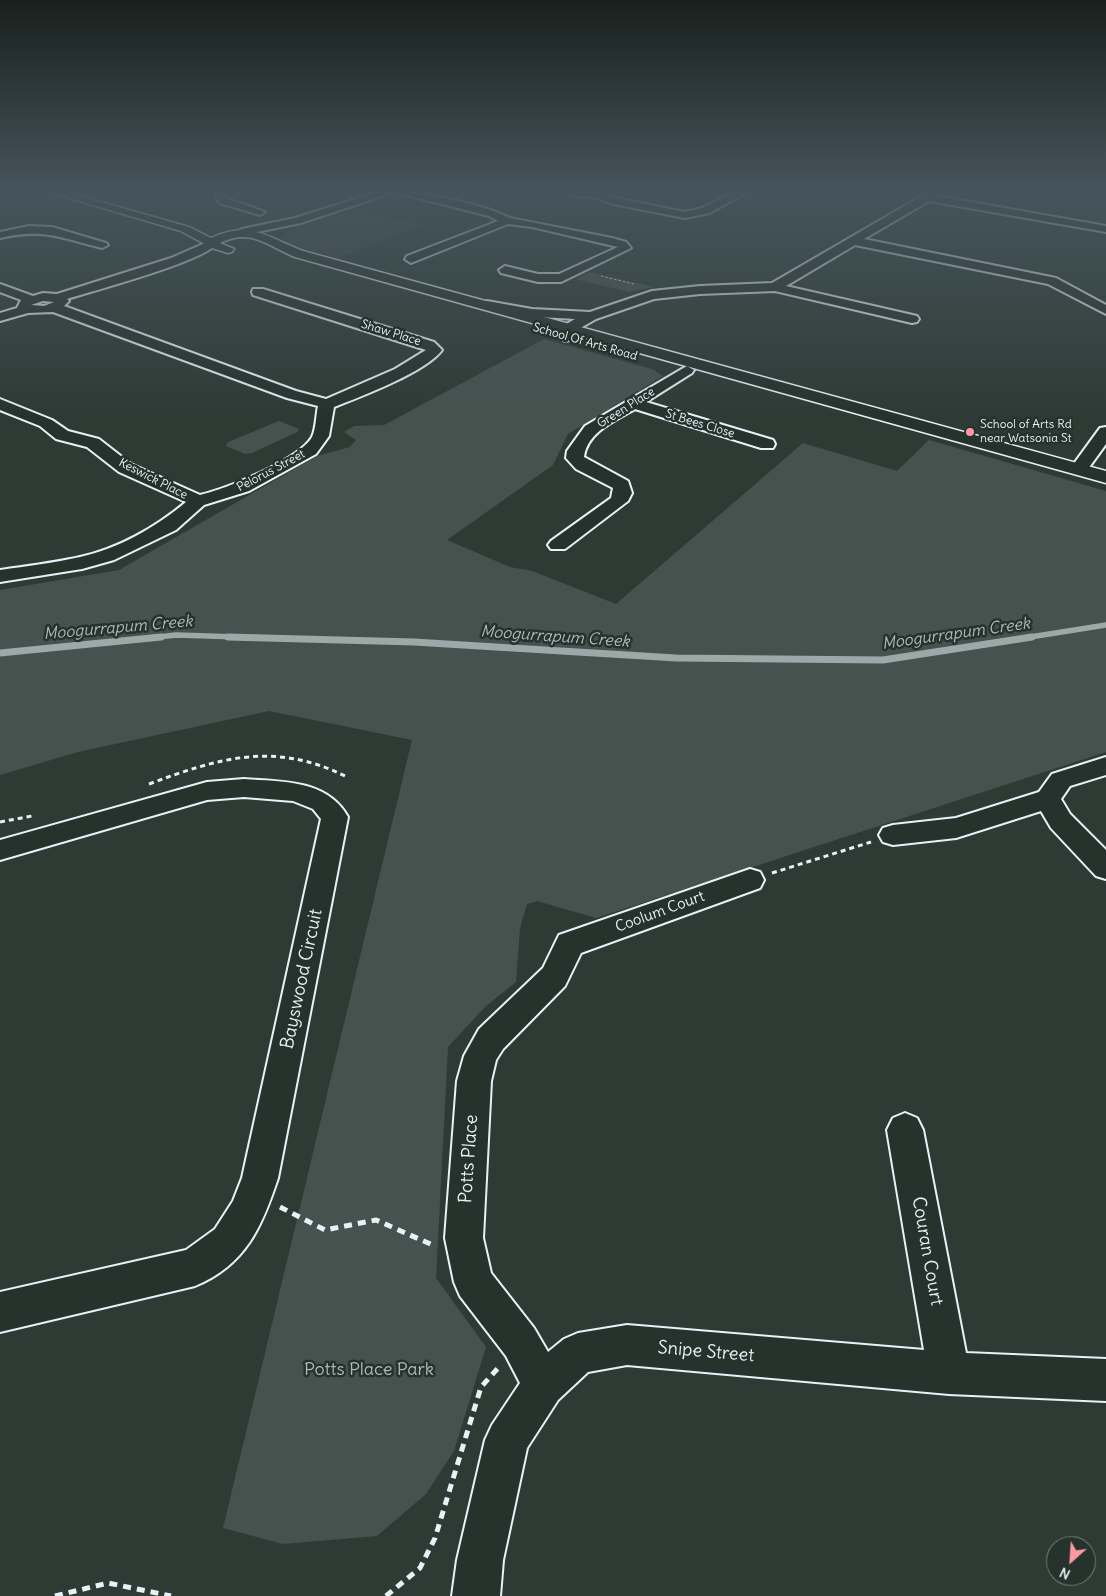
<!DOCTYPE html>
<style>
body{margin:0}
#map{position:relative;width:1106px;height:1596px;overflow:hidden;background:#2e3b35;font-family:Delius,sans-serif}
canvas{display:block}
.north{position:absolute;left:1046px;top:1536px;width:50px;height:50px;box-sizing:border-box;background:#26332d;border:1px solid #747f7e;border-radius:50%;rotate:206deg;font-size:14px;font-weight:700;line-height:20px;text-align:center;color:#e8f1f8}
.north::after{content:'';display:block;margin:auto;width:18px;height:22px;background:#ff9aa2;clip-path:polygon(50% 0,100% 100%,50% 72%,0 100%)}
</style>
<div id="map">
<canvas width="1106" height="1596"></canvas>
<div class="north">N</div>
</div>
<script>
const c = document.querySelector('canvas').getContext('2d');
c.lineJoin = 'round';
function paint(path, color) { c.fillStyle = color; c.fill(path, 'evenodd'); }
function trace(path, color, width, dash) { c.strokeStyle = color; c.lineWidth = width; c.lineCap = dash ? 'butt' : 'round'; c.setLineDash(dash || []); c.stroke(path); }
function label(font, color, halo, rows, align = 'center') {
  c.font = font + ' Delius,sans-serif'; c.lineWidth = 5; c.setLineDash([]); c.textBaseline = 'middle'; c.strokeStyle = halo; c.fillStyle = color; for (const [text, x, y, turn = 0] of rows) {
    c.save(); c.translate(x, y); c.rotate((+turn || 0) * Math.PI / 180); c.textAlign = isNaN(turn) ? turn : align; if (halo) c.strokeText(text, 0, 0); c.fillText(text, 0, 0); c.restore();
  }
}
paint(new Path2D(`
 M354,209l70,16 -87,33 -44,-12 -12,-7v-2l6,-6z`), '#3b4843');
paint(new Path2D(`
 M590,272l63,15 -24,5 -54,-13z
 M544,339l108,30 11,7 -95,58 -15,31 -106,75 63,27 22,4 84,33 187,-161 94,28 32,-31 177,51v261l-510,166 -59,-17 -10,3 -7,24 -4,54 -31,25 -37,40 -12,231 50,69 -32,104 -28,43 -49,42 -94,8 -60,-16 189,-788 -143,-29 -191,41 -78,23v-185l119,-20 198,-114 33,-9 6,-7 -12,-8 10,-6 30,-1z
 M279,421l20,8 -2,3 -45,21 -7,1 -19,-8 2,-4z`), '#45524e');
trace(new Path2D(`
 M149,638l27,-3 95,3
 M1024,638l82,-13`), '#9da8a9', 5.5);
trace(new Path2D(`
 M228,637l186,5 262,16 207,2 149,-23
 M0,653l161,-16`), '#9da8a9', 7);
const street = new Path2D(`
 M219,193l5,1 4,5 37,13 -5,3 -40,-12 -5,-7z
 M375,193h16l-90,30 -59,12 -6,-3 6,-3 53,-11z
 M398,193c31,0 84,11 112,25l102,20 14,4 5,6 -70,34h-23l-37,-9 -2,-3 6,-4 33,8h21l59,-27 -86,-20 -24,-3 -97,39 -6,-4 2,-3 91,-35 -9,-5z
 M568,193h35l13,5 69,14 17,-4 31,-15h13l-37,20 -24,5 -72,-14 -16,-6 -24,-2z
 M927,193h12l-2,3 169,30v6l-177,-31 -65,38 192,39 50,27v9l-58,-30 -193,-39 -69,41 131,30 2,3 -2,3 -5,1 -137,-32 -75,3 -46,5 -58,20 -21,12 -5,9 -5,1 -7,-4 7,-12 10,-6c-16,-1 -85,-3 -95,-14l7,-4 45,8 58,3 62,-21 48,-5 72,-3z
 M29,226l23,1 54,16 2,2 -6,3c-42,-10 -57,-20 -102,-10v-6z
 M212,240l6,3c-16,19 -122,47 -151,56l2,2 -5,5 232,85 30,8 69,-30 31,-19 -173,-55 -1,-3 1,-3h10l171,53 8,8c-16,22 -82,47 -108,57l-5,29 -13,18 -67,37 -45,14 -28,25 -62,30 -32,9 -82,13v-12c27,-4 54,-7 80,-13 38,-8 76,-30 106,-55l-67,-30 -32,-25 -31,-8 -16,-13 -40,-16v-11l52,21 16,11 31,8 32,25 69,31c26,-6 99,-35 112,-58 4,-8 4,-22 6,-31l-31,-8 -234,-86 -25,1 -28,8v-8l17,-5 4,-8 -21,-8v-8l33,12 10,-3 14,1 114,-36zM43,301l11,1 -10,4 -13,-1z
 M687,366l7,4 -2,3 -46,29 127,38 2,4 -2,4h-12l-126,-39c-19,11 -48,23 -51,48l44,24 4,12 -4,8 -63,48h-14l-3,-4 3,-4 60,-43 2,-10 -37,-19 -10,-11 1,-7 18,-25z
 M1106,427v17l-21,29h-12l-3,-4 3,-4 27,-37z
 M1106,757v18l-36,11 -9,13 9,15 36,36v29l-10,-3 -45,-48 -10,-17 -85,27 -63,7 -10,-3 -4,-7 4,-7 10,-3 63,-7 83,-26 13,-18z
 M244,779c38,3 83,0 104,38l-70,361c-16,48 -32,87 -83,108l-195,46v-40l186,-42 29,-21 18,-28 9,-23 79,-359 -8,-10 -20,-8 -49,-4 -37,3 -207,60v-20l207,-58z
 M750,869l10,3 4,8 -4,8 -179,65 -16,33 -62,63 -7,11 -5,21 -8,157 8,35 43,55 14,24 16,-13 14,-6 49,-8 297,25 -37,-220 6,-12 12,-5 12,5 6,12 43,223 140,6v42l-157,-7 -322,-29 -39,7 -30,28 -31,48 -24,112 -3,36h-48l5,-36 28,-120 7,-15 28,-42 -14,-27 -46,-60 -6,-14 -9,-44 12,-157 7,-25 15,-27 64,-61 16,-33z`);
const secondary = new Path2D(`
 M52,193h17l120,34 22,11c39,-18 56,-1 92,13l803,220v12l-811,-226c-29,-12 -44,-29 -75,-14l14,6 -2,3 -4,1 -16,-5 -31,-17z`);
trace(street, '#e8f1f8', 4);
trace(secondary, '#e8f1f8', 3);
trace(new Path2D(`
 M601,276l33,8`), '#e8f1f8', 1, [2.5, 2]);
trace(new Path2D(`
 M149,784c70,-26 125,-43 196,-8
 M0,822l32,-6
 M772,873l99,-31`), '#e8f1f8', 3, [5, 4]);
trace(new Path2D(`
 M280,1207l45,23 51,-10 59,26
 M55,1596l53,-13 63,13
 M386,1596l34,-28 15,-30 46,-151 18,-20`), '#e8f1f8', 5, [8, 6]);
paint(street, '#26332d');
paint(secondary, '#26332d');
const sky = c.createLinearGradient(0, 0, 0, 417);
sky.addColorStop(0, '#19201d');
sky.addColorStop(0.46, '#46555c');
sky.addColorStop(1, '#46555c00');
c.fillStyle = sky;
c.fillRect(0, 0, 1106, 417);
for (const [x, y, r, color] of [
 [970,432,5,"#ff9aa2"]
]) { const dot = new Path2D(); dot.arc(x, y, r, 0, 2 * Math.PI); c.fillStyle = color; c.fill(dot); trace(dot, '#26332d', 2); }
label('12px', '#e8f1f8', '#26332d', [
 ["Shaw Place",391,333,17],
 ["School Of Arts Road",585,342,16],
 ["Green Place",626,408,-32],
 ["St Bees Close",700,424,17],
 ["Pelorus Street",271,471,-28],
 ["Keswick Place",153,479,27]
]);
label('12px', '#e8f1f8', '#26332d', [
 ["School of Arts Rd",980,425],
 ["near Watsonia St",980,439]
], 'left');
label('15px', '#e8f1f8', '#26332d', [
 ["Coolum Court",660,912,-20]
]);
label('italic 16px', '#b0babd', '#26332d', [
 ["Moogurrapum Creek",118,628,-5],
 ["Moogurrapum Creek",956,634,-8],
 ["Moogurrapum Creek",555,637,4]
]);
label('18px', '#e8f1f8', '#26332d', [
 ["Bayswood Circuit",302,979,-78],
 ["Potts Place",469,1159,-86],
 ["Couran Court",927,1251,80],
 ["Snipe Street",706,1352,5]
]);
label('18px', '#afb9bc', '#26332d', [
 ["Potts Place Park",369,1370]
]);
</script>
